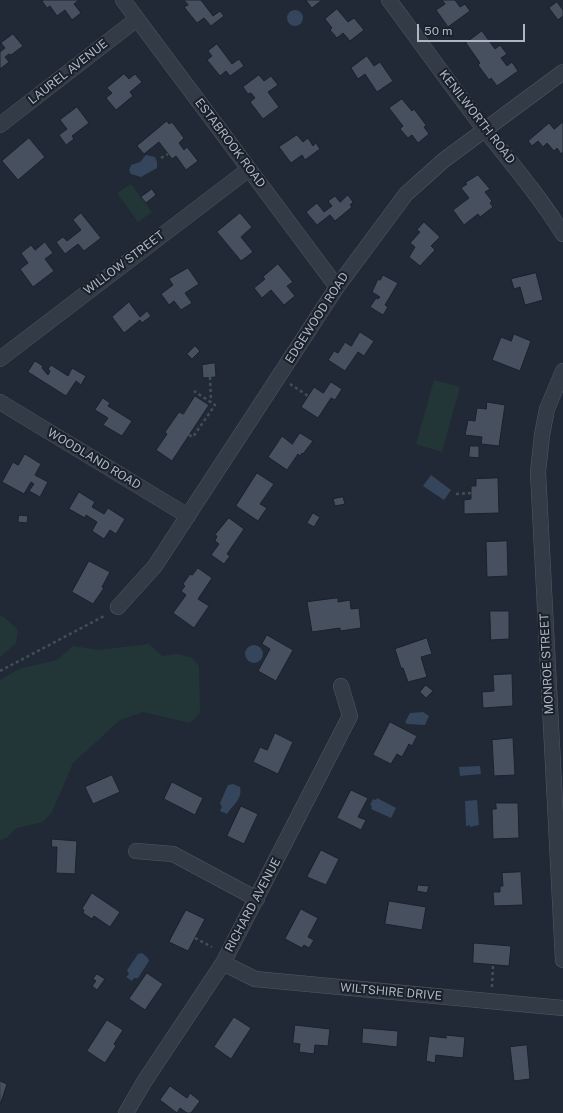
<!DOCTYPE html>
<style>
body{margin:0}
#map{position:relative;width:563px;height:1113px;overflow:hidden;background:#202935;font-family:"Public Sans",sans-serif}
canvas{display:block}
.scale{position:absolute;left:417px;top:24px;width:108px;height:18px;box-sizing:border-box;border:2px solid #adb6c3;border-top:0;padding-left:5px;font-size:12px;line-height:14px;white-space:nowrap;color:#adb6c3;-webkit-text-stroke:3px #19202a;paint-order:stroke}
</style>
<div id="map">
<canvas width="563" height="1113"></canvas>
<div class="scale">50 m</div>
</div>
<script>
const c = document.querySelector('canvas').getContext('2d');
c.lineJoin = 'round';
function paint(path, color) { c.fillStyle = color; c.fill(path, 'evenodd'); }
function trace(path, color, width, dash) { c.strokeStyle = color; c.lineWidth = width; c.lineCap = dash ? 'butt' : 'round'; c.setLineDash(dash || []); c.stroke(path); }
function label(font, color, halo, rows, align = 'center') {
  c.font = font + ' "Public Sans",sans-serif'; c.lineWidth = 4; c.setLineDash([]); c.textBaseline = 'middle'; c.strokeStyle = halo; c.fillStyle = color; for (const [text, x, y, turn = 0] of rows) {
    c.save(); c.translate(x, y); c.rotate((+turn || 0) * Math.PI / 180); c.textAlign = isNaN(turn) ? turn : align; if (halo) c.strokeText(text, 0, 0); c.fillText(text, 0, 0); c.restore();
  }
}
paint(new Path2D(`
 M131,184l21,28 -14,10 -21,-29z
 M434,380l26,7 -18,65 -26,-8z
 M0,616l4,1 14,13 -2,13 -16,14z
 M149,644l13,12 16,-2 14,4 7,8 1,47 -10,10 -47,-11 -23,8 -47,43 -21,49 -9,10 -27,6 -8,9 -8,3v-160l19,-11 38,-9 16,-14 26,4z`), '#233637');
paint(new Path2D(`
 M287 18a8 8 0 1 1 16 0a8 8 0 1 1-16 0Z
 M146,155l9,2 2,5v6l-16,9 -10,-3 -2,-4 2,-5 9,-3z
 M431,475l20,15 -7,10 -21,-14z
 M245 654a9 9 0 1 1 18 0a9 9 0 1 1-18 0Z
 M423,712l6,4 -4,9 -18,-1 -2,-2 5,-9z
 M480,766l1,8 -21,2 -1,-9z
 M233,784l7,3c3,12 -8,19 -13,27l-7,-3 2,-4 -2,-4 8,-18z
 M377,798l19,10 -5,10 -20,-9 1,-3 -2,-1 3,-6 3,1z
 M477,800l2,25 -9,2v-2l-4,1 -1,-25z
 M142,953l6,5 1,3 -11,17h-4l-2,3 -6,-4 3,-3 -2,-4 11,-16z`), '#34455c');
const building = new Path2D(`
 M44,0h35l-5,4 7,9 -9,7 -7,-10 -8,6 -7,-10 -3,2 -5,-7z
 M184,0h17l12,16 7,-5 4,5 -13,10 -7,-8 -7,5 -13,-16 4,-2z
 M306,0h16l-10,8z
 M442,0h13l5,7 5,-3 5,7 -22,16 -12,-17 9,-6z
 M557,2l6,8v6l-5,4 -9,-12z
 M337,9l11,13 6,-4 10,12 -14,11 -7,-8 -6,5 -7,-8 2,-2 -7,-9z
 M482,31l13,18 5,-4 7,9 -6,4 6,8 5,-4 6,9 -21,15 -6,-8 -2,2 -11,-15 2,-2 -14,-20z
 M13,34l10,12 -12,9 -2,-1 -4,3 4,5 -9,7v-17l5,-4 -4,-5z
 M217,44l15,20 7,-5 5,7 -14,10 -4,-5 -6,5 -13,-16 5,-4 -4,-5z
 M367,56l7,10 6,-4 13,19 -16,11 -12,-18 -7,5 -7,-11z
 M124,74l5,5 6,-5 7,8 -12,10 3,4 -17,14 -10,-12 6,-5 -5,-5z
 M259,75l5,6 7,-5 7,9 -10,7 11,15 -16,12 -13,-17 5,-4 -4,-5 -3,1 -5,-7z
 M402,99l10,12 2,-2 12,16 -2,2 5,7 -11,9 -6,-8 -4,3 -8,-9 3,-3 -14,-18z
 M77,107l12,16 -17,13 2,3 -8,6 -7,-10 8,-6 -7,-9z
 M167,121l2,3 3,-2 12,16 -5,5 5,7 3,-3 11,14 -12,9 -10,-14 -4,3 -13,-17 -15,12 -7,-8z
 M563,122v30l-2,2 -4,-6 -3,3 -7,-8 -4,4 -5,-6 -6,5 -4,-5 21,-18 5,6z
 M297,135l6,7 5,-4 5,8 3,-3 4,6 -15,11 -3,-5 -11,8 -12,-16z
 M29,138l16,19 -27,23 -16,-19z
 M478,175l12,14 -5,3 7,9 -2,2 3,4 -13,10 -2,-3 -14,11 -11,-15 16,-12 -8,-10 6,-4 -2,-1z
 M152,189l4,6 -10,8 -5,-6z
 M348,195l5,7 -3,3 2,2 -17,14 -5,-6 -13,10 -11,-13 11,-9 7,9 8,-6 -4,-5 7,-5 5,6z
 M81,213l20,25 -17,13 -6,-7 -13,10 -9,-12 7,-5 4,4 14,-11 -8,-10z
 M240,213l12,14 -11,10 12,15 -12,9 -24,-29z
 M424,222l16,15 -9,9 4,4 -15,16 -11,-9 6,-10 -5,-4 10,-11 -3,-2z
 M45,242l8,11 -8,6 9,12 -21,16 -13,-18 8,-6 -7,-10 10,-8 4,5z
 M278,264l15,18 -6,4 8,10 -11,9 -13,-15 -9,8 -8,-10 11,-9 -2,-2z
 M188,268l11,16 -14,9 7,10 -11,7 -7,-9 -5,4 -8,-11 12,-9 -4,-6z
 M536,273l7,27 -18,5 -5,-18 -6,2 -3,-10z
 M383,275l15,8 -13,22 3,2 -5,8 -13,-8 6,-9 2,1 2,-2 -8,-5 6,-13 2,1z
 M129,302l11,15 7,-6 4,5 -9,7 -2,-3 -16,13 -12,-16z
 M360,332l14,9 -10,15 -6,-4 -13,19 -17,-11 6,-9 4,2 7,-11 6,4z
 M514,334l17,7 -11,30 -28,-11 9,-23 10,4z
 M195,346l5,5 -8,8 -5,-5z
 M35,361l8,5 -1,2 6,7 2,-4 -2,-2 3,-4 17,11 4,-8 14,8 -5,9 -5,-4 -10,15 -38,-24z
 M215,363l1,14 -13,1 -1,-13z
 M331,382l11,7 -7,11 -4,-2 -13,20 -17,-11 13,-20 9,6z
 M195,396l14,9 -37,56 -16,-11 11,-16 -2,-2 14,-20 4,2z
 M103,398l7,5 -2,3 24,15 -10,15 -19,-11 5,-7 -13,-8z
 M487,402l18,3 -6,41 -18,-2 1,-7 -17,-2 3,-15 7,1 2,-13 9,1z
 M300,433l13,8 -10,13 -1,-1 -2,3 -2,-2 -11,16 -19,-13 14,-21 10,8z
 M470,446h9v12l-10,-1z
 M25,454l16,10 -6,11 13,7 -8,15 -11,-6 5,-7 -3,-2 -7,12 -22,-12 11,-20 5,3z
 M257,473l17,11 -14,20 7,4 -9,13 -22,-15z
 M498,478l1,35 -35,1v-14l7,-1v-13h5v-7z
 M79,492l16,10 -3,5 12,7 4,-6 17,11 -9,15 -6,-4 -6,9 -12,-8 5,-9 -11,-7 -1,3 -16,-9z
 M343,497l2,7 -10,2 -2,-7z
 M313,513l7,4 -6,10 -7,-4z
 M19,515l9,1 -1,7 -9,-1z
 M229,518l15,11 -17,25 3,2 -6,8 -13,-9 8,-11 -4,-3 2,-5 -2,-1z
 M507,541l1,35 -21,1 -1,-35z
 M89,561l21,11 -8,15 2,1 -11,16 -21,-12z
 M198,568l14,10 -14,21 11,7 -15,22 -21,-15 13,-18 -5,-4 4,-5 -2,-2 7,-10 2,1z
 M338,598v4l12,-2 1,9 8,-1 2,20 -21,3v-3l-28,4 -5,-30z
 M490,611h19v28l-18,1z
 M267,635l26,15 -17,31 -18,-10 12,-22 -8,-5z
 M427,638l5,16 -11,3 6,20 -19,5 -5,-14h-2l-6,-19z
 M512,674l1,32 -30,2 -1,-16 12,-1 -1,-16z
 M426,685l7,6 -7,7 -6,-6z
 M390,722l27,14 -5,10 -3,-2 -7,13 -5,-3 -6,10 -18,-9z
 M275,733l18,9 -15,32 -25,-12 7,-15 7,3z
 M513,738l2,37 -21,1 -2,-36z
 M112,775l8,17 -27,12 -8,-17z
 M172,782l31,16 -8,17 -31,-16z
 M351,790l17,8 -10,19 8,3 -5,10 -24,-12z
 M496,803h22l1,35 -26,1 -1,-30h4z
 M241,806l17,8 -14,30 -17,-8z
 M52,839l25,2 -2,33 -19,-1 1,-26h-5z
 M321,850l18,9 -13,26 -19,-8z
 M521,872l2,33 -29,1 -1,-14h7v-6h3l-1,-13z
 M418,885l11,1 -2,7 -10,-2z
 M92,893l28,19 -10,15 -16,-11 -2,3 -9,-6 1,-3 -2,-1z
 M389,901l37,6 -4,23 -37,-6z
 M301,909l17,9 -10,19 6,3 -5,8 -5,-3 -2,3 -17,-9z
 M186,910l19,9 -17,32 -19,-9z
 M474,943l37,3 -2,20 -36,-3z
 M147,973l16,11 -18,26 -16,-11z
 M97,974l8,5 -8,11 -5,-4 4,-5 -3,-2z
 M234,1017l17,11 -20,31 -17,-12z
 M107,1020l16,10 -9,14 2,2 -11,17 -18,-12z
 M295,1025l35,4 -2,17 -13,-1 -1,9 -15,-2 1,-8 -7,-1z
 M363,1028l35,3 -1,16 -35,-4z
 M446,1035l19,2 -2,21 -27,-3 -1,8 -9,-2 3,-25 17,2z
 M527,1045l3,34 -16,2 -4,-34z
 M0,1081l7,3 -7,21z
 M170,1086l17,12 3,-5 10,8 -9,12h-4l-7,-5 -3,5 -17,-13z`);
paint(building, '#46505f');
trace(building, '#1b222c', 1);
const street = new Path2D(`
 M123,0l214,287
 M389,0c32,43 63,87 96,130 27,34 55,67 78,104
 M0,125l137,-106
 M0,359l249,-190
 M563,371l-16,38 -5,26 -4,37 25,488
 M0,402l188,114
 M118,607l37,-41 182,-279 69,-93 38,-34 119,-88
 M136,851l37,3 84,45
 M223,963l32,16 308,29
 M126,1113l18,-31 79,-119 127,-247 -9,-30`);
trace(street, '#515964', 16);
trace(new Path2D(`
 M161,158l7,-4
 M210,377l1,25
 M290,384l18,12
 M189,435l4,2 22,-32 -21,-14
 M456,494l15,-1
 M0,671l106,-56
 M195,938l17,9
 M492,987l1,-22`), '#3f5154', 2.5, [3, 3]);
trace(street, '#333b46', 15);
label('12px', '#adb6c3', '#19202a', [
 ["LAUREL AVENUE",68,72,-38],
 ["KENILWORTH ROAD",477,117,52],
 ["ESTABROOK ROAD",230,143,53],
 ["WILLOW STREET",124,263,-37],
 ["EDGEWOOD ROAD",317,318,-57],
 ["WOODLAND ROAD",94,459,31],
 ["MONROE STREET",547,664,-93],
 ["RICHARD AVENUE",253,905,-62],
 ["WILTSHIRE DRIVE",391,992,5]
]);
</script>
